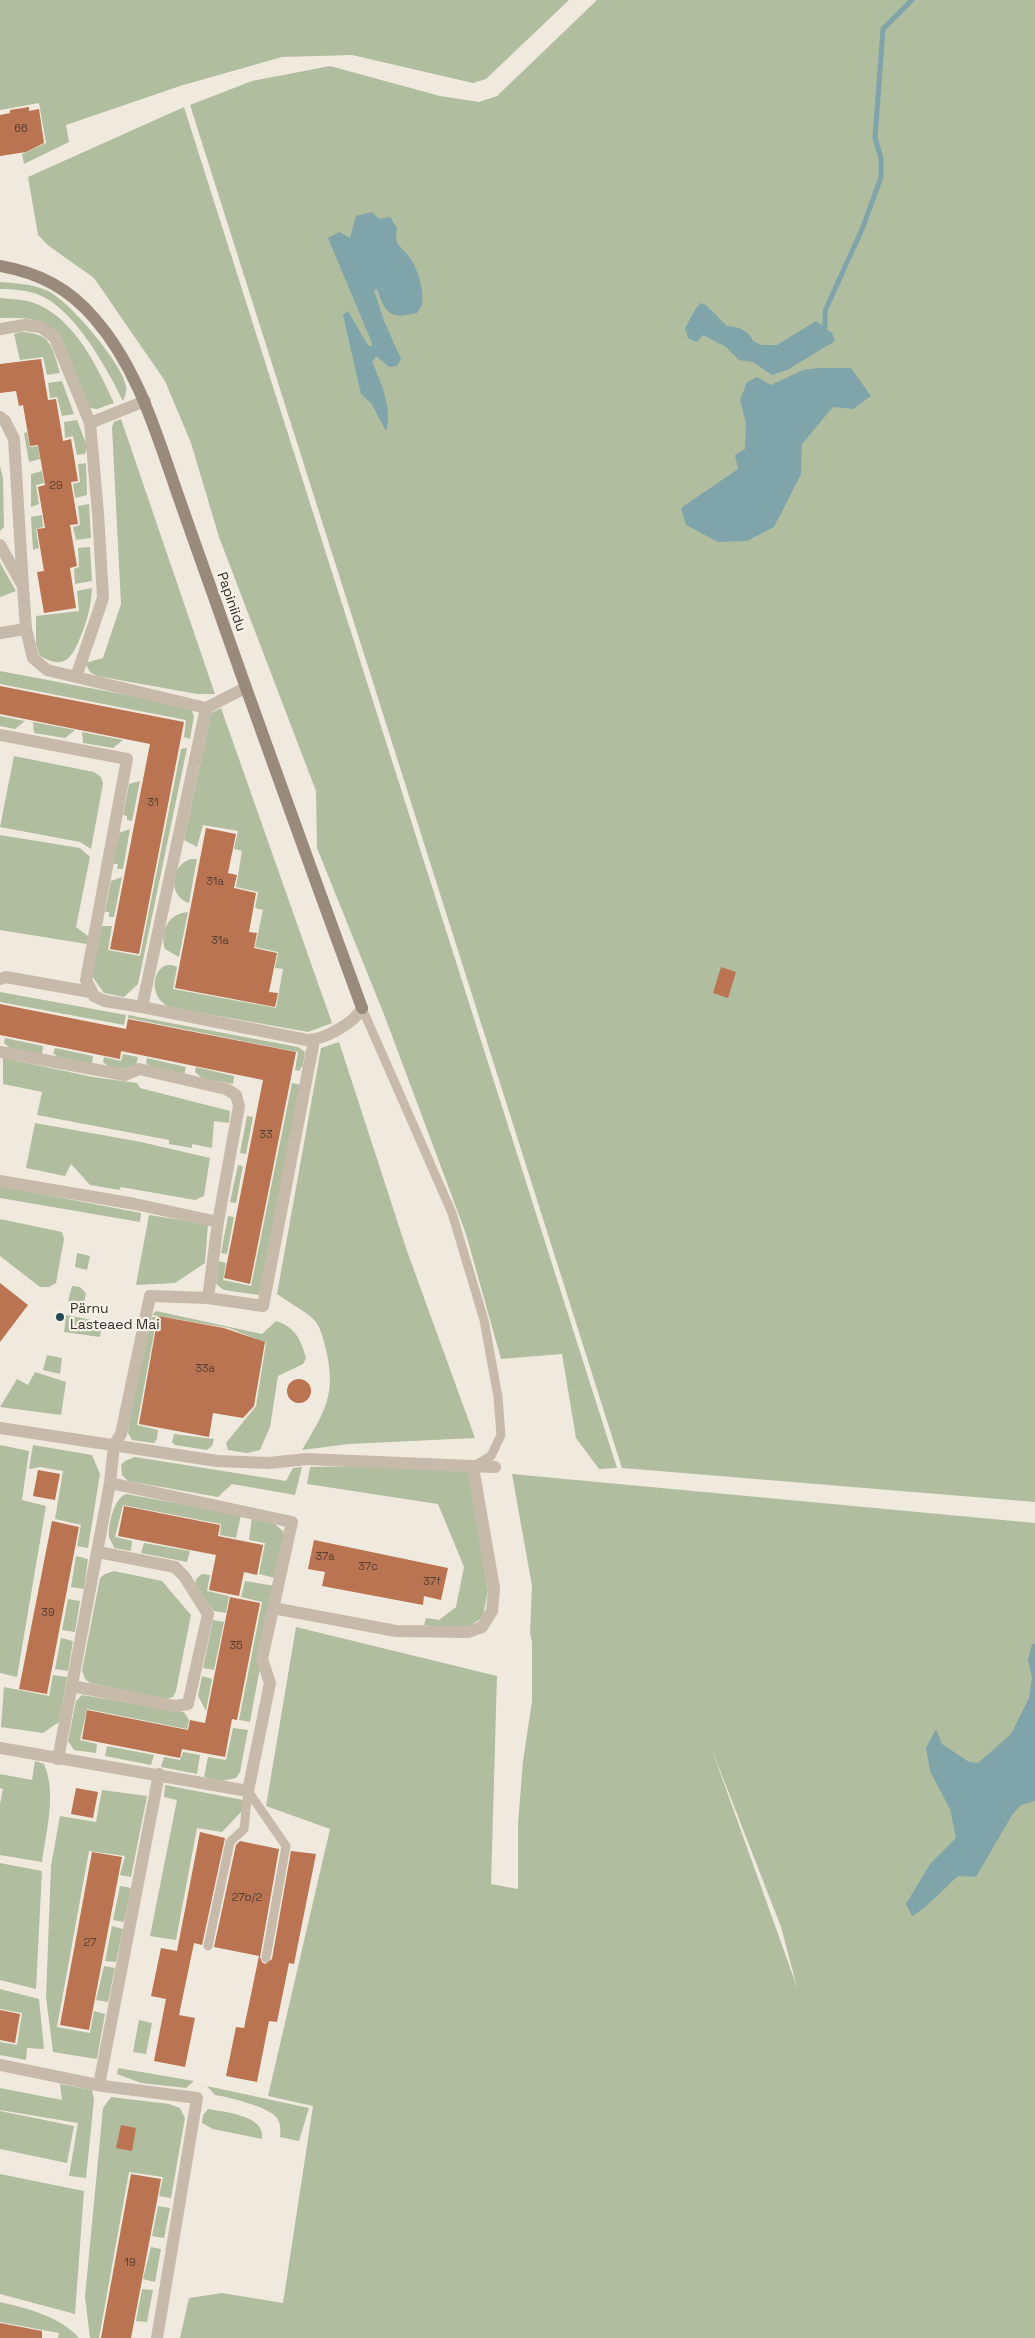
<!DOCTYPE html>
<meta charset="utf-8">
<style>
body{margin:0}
canvas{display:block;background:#f0e9de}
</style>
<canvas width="1035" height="2338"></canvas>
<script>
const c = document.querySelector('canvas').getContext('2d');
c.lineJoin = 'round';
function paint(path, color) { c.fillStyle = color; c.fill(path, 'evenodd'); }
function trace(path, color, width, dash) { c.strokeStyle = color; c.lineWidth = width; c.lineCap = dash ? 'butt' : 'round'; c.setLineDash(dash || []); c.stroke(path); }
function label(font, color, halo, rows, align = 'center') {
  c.font = font + ' "Space Grotesk",sans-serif'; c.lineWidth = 4.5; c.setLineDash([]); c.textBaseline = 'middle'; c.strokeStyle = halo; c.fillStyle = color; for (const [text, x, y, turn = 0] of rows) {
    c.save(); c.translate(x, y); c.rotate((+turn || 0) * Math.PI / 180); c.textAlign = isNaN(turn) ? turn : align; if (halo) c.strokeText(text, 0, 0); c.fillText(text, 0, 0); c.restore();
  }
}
paint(new Path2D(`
 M0,0h569l-83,79 -13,4 -121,-28 -70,2 -102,29 -114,39 3,17 -45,22 -2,-10 24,-11 -7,-40 -39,7z
 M597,0h438v1502l-413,-34 -432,-1363 62,-24 78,-15 110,30 39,6 18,-6z
 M184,107l433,1361 -18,1 -23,-31 -14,-84 -61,5 -35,-125 -81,-217 -68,-169 -1,-57 -97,-254 -28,-94 -26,-62 -71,-103 -45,-32 -11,-11 -10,-58z
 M0,282c15,1 31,2 46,8 22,9 76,73 80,96 1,6 -1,10 -3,15 -16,-33 -51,-97 -89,-108 -10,-3 -23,-4 -34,-4z
 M0,298c10,1 21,1 31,4 42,13 66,64 83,101l-17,6 -7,-1c-30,-49 -11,-95 -90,-90z
 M21,332c31,1 31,15 39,41l-13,2 -4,-18 -23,3 -6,-26z
 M62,381l12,33 -12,2 -5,-19 -7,1 -2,-15z
 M121,419l94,275h-18l-100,-18 -7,-4 -5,-9 18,-5 18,-54 -9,-177 2,-5z
 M77,420l10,26 -2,8 -8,1 -4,-19 -8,2 -1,-16z
 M27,432l3,15 8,-1 2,13 -11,3 -5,-29z
 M86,463l1,32 -12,3 -2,-14 7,-2 -2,-18z
 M0,466l3,12 1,49 -4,4z
 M42,471l2,12 -8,2 3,19 -8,3v-33z
 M89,504l2,34 -15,2 -3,-13 7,-2 -2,-19z
 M42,515l1,12 -7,2 3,19 -6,2 -2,-33z
 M90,547l2,34 -17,3 -1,-15 5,-2 -1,-19z
 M0,563l16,28 -16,6z
 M92,588c-1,19 -5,33 -12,50 -9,22 -17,32 -41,17l-3,-11v-28l43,-5 -2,-20z
 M0,671l190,36 4,9 -4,23 -6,-2 2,-17 -186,-36z
 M221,708l111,315 -24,9 -139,-25c-25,-12 -14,-51 8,-40l-4,22 103,19 7,-39 -8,-1 3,-16 -23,-5 8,-37 -8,-2 3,-16 -22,-5 6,-36 -8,-2 4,-18 -35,-6 -6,22 -13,-7 27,-127z
 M0,716l25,5 -10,8 -15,-3z
 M33,722l42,8 -10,8 -31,-5z
 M82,732l41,8 -10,8 -30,-5z
 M187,748l-49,236 -14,13 -20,-4 -12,-17 9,-50h11l-4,24 32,6 41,-207z
 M14,756l80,16 7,5 2,7 -12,65 -11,-7 -80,-15z
 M140,781l-8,40 -5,-1v-4l-4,-1 6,-31z
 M130,829l-7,40h-6l1,-5h-5l6,-31z
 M0,835l80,13 10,9 -14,70 12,9 -1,8 -87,-14z
 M191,859h6l-8,44c-22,-7 -18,-39 2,-44z
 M122,877l-8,40h-5v-5h-4l6,-31z
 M188,912l-9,45 -14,-8c-6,-18 4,-36 23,-37z
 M0,992l126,23 -2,10 -124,-23z
 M128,1015l170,32 7,5 -2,13 -4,6 -4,-1 3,-18 -170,-34z
 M5,1038l38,8 -1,8 -31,-5 -7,-6z
 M339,1042l68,209 68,187 -126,6 -47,6c22,-37 35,-56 24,-100 -2,-9 -5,-22 -11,-29 -8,-9 -27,-19 -38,-27l44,-246z
 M55,1048l38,8 -1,8 -32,-5 -7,-6z
 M123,1054l15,3 -2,8c-13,4 -22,7 -33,-3l1,-5 17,4z
 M3,1058l90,19 44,6 3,5 90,23 -1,12 -15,-2 -2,27 -20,-4v4l-23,-4v-4l-132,-25 5,-23 -39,-8z
 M147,1058l39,9 -2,8 -31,-6 -7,-6z
 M196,1067l38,9 -1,8 -31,-6 -7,-6z
 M292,1083l9,2 -42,210 -35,-5 -8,-6 3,-23 7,2 -3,17 28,6z
 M247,1116l6,1 -7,37 -6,-1z
 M35,1123l106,19 69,16 -6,38 -9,4 -74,-13 -2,3 -29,-5 -19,-21 -6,12 -39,-8z
 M238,1165l5,1 -7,37 -6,-1z
 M0,1186l141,27 -1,9 -140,-24z
 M149,1215l59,9 -3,39 -30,20 -39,2z
 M228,1216l6,1 -7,37 -6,-1z
 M0,1219l62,13 2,7 -8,44 -7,4h-9l-40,-31z
 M77,1253l13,3 -3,14 -12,-3z
 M72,1286l8,1 6,6 -2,10 -16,-2z
 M156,1311l106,23 14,-13c19,6 25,18 30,37l-3,6 -25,12 -8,51 -10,23 -13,3 -19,-3 -2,-7 30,-37 10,-63 -37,-15 -77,-13z
 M66,1315l36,7 -2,15 -36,-5z
 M152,1317h5l-20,108 21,5 -1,9 -3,4 -22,-3 -4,-7 2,-20z
 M47,1355l15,3 -2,16 -17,-4z
 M35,1372l31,10 -5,33 -61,-8 17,-28 11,6z
 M174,1434l40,5 -2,7 -5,4 -32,-5 -3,-3z
 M0,1445l29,6 -7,49 24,6 -29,171 -17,-4z
 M33,1445l59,10 8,19 -12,74 -11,-2 4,-21 -26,-6 8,-48 -23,-4 -11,2z
 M135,1457l151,24 7,-13 9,-1 -7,28 -63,-11 -14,13 -90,-16 -6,-6 -1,-10 4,-4z
 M362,1466l106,4 20,119 -5,28c-24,18 -30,13 -59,8l2,-7 13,2 17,-13 8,-40 -26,-63 -131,-20 3,-17z
 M512,1474l523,49v815h-855l9,-40 33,-5 61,10 30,-197 -45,-10 62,-267 -64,-23 30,-179 201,49 -6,208 27,5v-65l5,-63 9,-60v-59l-2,-8 2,-48zM711,1747l70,180 16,60z
 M126,1494l115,21 -5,23 -16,-3 1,-11 -98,-19 -8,32 17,4 -1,10 -17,-3c-1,-4 -4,-8 -5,-11 -1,-12 5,-39 17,-43z
 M252,1517l19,4 12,10 1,6 -9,41 -16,-4 6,-31 -16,-3z
 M144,1543l46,8 -3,11 -46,-9z
 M76,1556l12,3 -4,30 -13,-2z
 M114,1571l48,10 29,34 -15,76 -3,6 -7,2 -76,-16 -5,-4 -3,-9 18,-92 5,-4z
 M202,1574l8,1 -3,16 22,5 -3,17 -12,-2 -19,-24 1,-8z
 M245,1581l30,5 -25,136 -11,-2 23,-118 -21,-5z
 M68,1599l12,2 -5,31 -13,-2z
 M213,1620l11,2 -10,48 -11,-2z
 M61,1638l12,3 -5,30 -13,-2z
 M53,1675l14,2 -8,45 -16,11 -42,-6 3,-40 45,9z
 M202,1676l10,3 -6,32 -8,-15z
 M82,1695l102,17 5,8 -2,9 -100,-20 -7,31 17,4 -1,9 -22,-3 -6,-9 8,-40z
 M233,1728l15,2 -8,42 -4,6 -15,3 -17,-4 4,-20 18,3z
 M107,1746l47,9 -3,10 -46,-9z
 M183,1752l17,3 -3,19 -36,-7 3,-10 16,3z
 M35,1761l9,3c13,30 2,67 -2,98l-42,-7v-51l3,-15 -3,-1v-14l32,6z
 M165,1785l78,15 -1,11 -20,21 -25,-4 -21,112 -26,-4 27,-136 -13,-3z
 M102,1790l45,6 -16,81 -11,-2 5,-19 -36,-5 -32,176 33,6 4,-22 11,3 -8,45 -44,-7 -7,-55 5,-131 9,-50 36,6z
 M0,1863l42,8 -6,118 -36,-9z
 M120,1886l11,2 -7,34 -11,-2z
 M112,1926l11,3 -7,33 -11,-1z
 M104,1966l11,2 -7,34 -12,-2z
 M0,1989l39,10 5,50 -17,-1 -1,12 -26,-5v-13l17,3 5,-32 -22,-4z
 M139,2020l13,3 -6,31 -13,-2z
 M118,2068l76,13 -8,7 -45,-5 -24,-9z
 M60,2084l32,6 2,10 -8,78 -17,-2 9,-53 -78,-13v-22l62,12z
 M207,2086l102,22 -10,33 -19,-4c1,-8 1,-16 -6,-22 -10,-9 -45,-18 -59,-20z
 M111,2097l58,7 11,4 5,10 -14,80 -12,-2 4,-19 -34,-5 -30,166h-9l-5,-41 18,-189z
 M208,2109c16,3 58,6 54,30l-49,-10 -11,-6 1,-8z
 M0,2111l74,15 -7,37 -67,-14z
 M0,2174l84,17 -9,123 -75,-20z
 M158,2206l12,2 -6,30 -12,-2z
 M151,2247l10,2 -6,33 -12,-3z
 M142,2289l11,1 -6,32 -11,-1z
 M0,2302c27,6 61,15 79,36h-21l1,-5 -59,-11z`), '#b0be9f');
paint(new Path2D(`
 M372,212l7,7 11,-2 7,11c-4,21 7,18 15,33 6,10 12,30 10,42 0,3 -3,7 -5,10 -27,6 -31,2 -40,-24l-3,1 10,31 17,38 -4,7 -8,1 -13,-11 -4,6c9,20 21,48 14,69l-15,-28 -10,-9 -18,-79 5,-4 19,33 4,3 1,-4 -44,-105 11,-6 11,6 6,-22z
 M701,303l5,2 21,21c11,0 22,5 26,15l9,4h15l39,-24 16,12 3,8 -48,29 -15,5 -19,-13 -14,-2 -13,-13 -23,-12 -6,7 -9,-4 -3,-10c6,-9 8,-18 16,-25z
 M820,368h31l20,28 -18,13 -20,-2 -31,37 -1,30 -27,53 -27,14 -29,1 -32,-17 -5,-17 57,-39 -3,-14 10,-6 1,-26 -6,-23 7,-18 10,-5 14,8 32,-15z
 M1032,1644h3v157l-14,4 -9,10 -36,62 -18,-1c-13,11 -33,34 -46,40l-6,-12 24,-40 26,-26 -6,-29 -20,-38 -4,-23 10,-19 6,15 27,18 9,1 33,-29 18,-36 3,-20 -4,-18z`), '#7fa4aa');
trace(new Path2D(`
 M825,327v-16l38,-84 18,-50v-19l-6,-20 8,-109 29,-29`), '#7fa4aa', 5);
paint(new Path2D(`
 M29,107v4l10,-2 5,34 -18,9 -26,4v-41l10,-2v-3z
 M41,359l7,41 8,-1 7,42 8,-2 7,42 -7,1 7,42 -8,1 7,41 -7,2 6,40 -32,5 -7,-41 7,-1 -7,-42 8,-1 -7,-41 7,-2 -7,-40 -8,1 -7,-41 -4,1 -3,-15 -16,2v-29z
 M0,686l184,36 -45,232 -29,-5 40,-205 -150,-30z
 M206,828l30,6 -8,39 9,2 -3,13 22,5 -7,39 8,1 -3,15 23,5 -8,39 9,1 -3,14 -100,-19z
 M721,967l15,5 -8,26 -15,-5z
 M0,1004l126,25 2,-10 168,33 -46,232 -26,-6 39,-198 -142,-29 -1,8 -120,-24z
 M0,1283l28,22 -28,37z
 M158,1316l66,12 41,14 -11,64 -11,12 -30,-5 -4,24 -70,-13z
 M287 1391a12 12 0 1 1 24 0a12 12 0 1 1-24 0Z
 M38,1470l22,4 -5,26 -22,-4z
 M124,1506l96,19 -2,11 45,9 -6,30 -13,-3 -5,24 -30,-6 7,-35 -98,-19z
 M52,1521l27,6 -32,167 -28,-5z
 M314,1540l134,28 -7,32 -17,-4 -1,9 -101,-19 3,-14 -17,-3z
 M230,1597l30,6 -23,117 -5,-1 -7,38 -43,-8 -2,9 -98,-19 5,-29 101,20 2,-10 15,3z
 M76,1788l22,4 -5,26 -22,-4z
 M200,1832l25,6 -23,107 -8,-2 -15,72 16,3 -10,49 -31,-6 12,-62 -15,-3 10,-48 16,3z
 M240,1841l39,8 -19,108 2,5 3,2 7,-5 19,-108 25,3 -22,110 -5,-1 -12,59 -8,-1 -12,61 -31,-6 10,-49 8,1 15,-72 -45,-9 22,-102z
 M92,1852l30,5 -33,173 -29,-5z
 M0,2010l20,4 -5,29 -15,-3z
 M121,2125l15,3 -4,23 -16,-3z
 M131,2174l30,5 -4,22 -26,137h-30z
 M0,2323l42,8v7h-42z`), '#ba7451');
trace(new Path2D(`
 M362,1008l90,205 32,107 14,77 3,38 -10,21 -17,10
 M248,1791l38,55 -20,112
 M208,1946l22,-104 14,-13 4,-38`), '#c7baab', 9);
trace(new Path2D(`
 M0,329l25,-4 16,2 14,11 35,85
 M145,401l-55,22 8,90 5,85 -27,79 130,31
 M0,417l5,4 9,18 9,147
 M0,545l23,41 3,43 7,29 14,12 29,7
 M0,633l26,-4
 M245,688l-39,20 -64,299 165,33c16,0 48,-17 55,-32
 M0,735l127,24 -41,221 8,16 11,5 37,6
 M0,979l6,-2 84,15
 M0,1052l125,23 14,-6 87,20 10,6 3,11 -21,116
 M0,1181l135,23 83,18 -10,76 55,8 51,-266
 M0,1428l217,33 52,2 38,-4 188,8
 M273,1608l123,23 72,1 14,-5 10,-16 2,-23 -21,-121
 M72,1686l103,20 13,-2 20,-90 -24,-38 -9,-9 -77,-15
 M0,1748l248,43 22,-108 -8,-24 30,-137 -182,-39
 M58,1759l52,-276 4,-38 7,-11 29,-138 58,2
 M0,2065l103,21 94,12 -40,240
 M99,2085l60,-311`), '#c7baab', 12);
trace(new Path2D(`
 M0,266c39,7 69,22 95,53 38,44 56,98 75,153 14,41 29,83 44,125 48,138 98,274 148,411`), '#9a8a7c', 12);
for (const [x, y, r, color] of [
 [60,1317,5,"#234b53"]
]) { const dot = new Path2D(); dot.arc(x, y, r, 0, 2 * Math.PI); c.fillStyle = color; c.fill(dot); trace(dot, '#f8f3e9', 2); }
label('11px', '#564033', null, [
 ["66",21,129],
 ["29",56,486],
 ["31",153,803],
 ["31a",215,882],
 ["31a",220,941],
 ["33",266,1135],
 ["33a",205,1369],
 ["37a",325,1557],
 ["37c",368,1567],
 ["37f",432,1582],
 ["39",48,1613],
 ["35",236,1646],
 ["27b/2",247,1898],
 ["27",90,1943],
 ["19",130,2263]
]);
label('14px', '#352e29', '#f8f3e9', [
 ["Papiniidu",231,602,71]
]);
label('14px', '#352e29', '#f8f3e9', [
 ["Pärnu",70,1309],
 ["Lasteaed Mai",70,1325]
], 'left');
</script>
